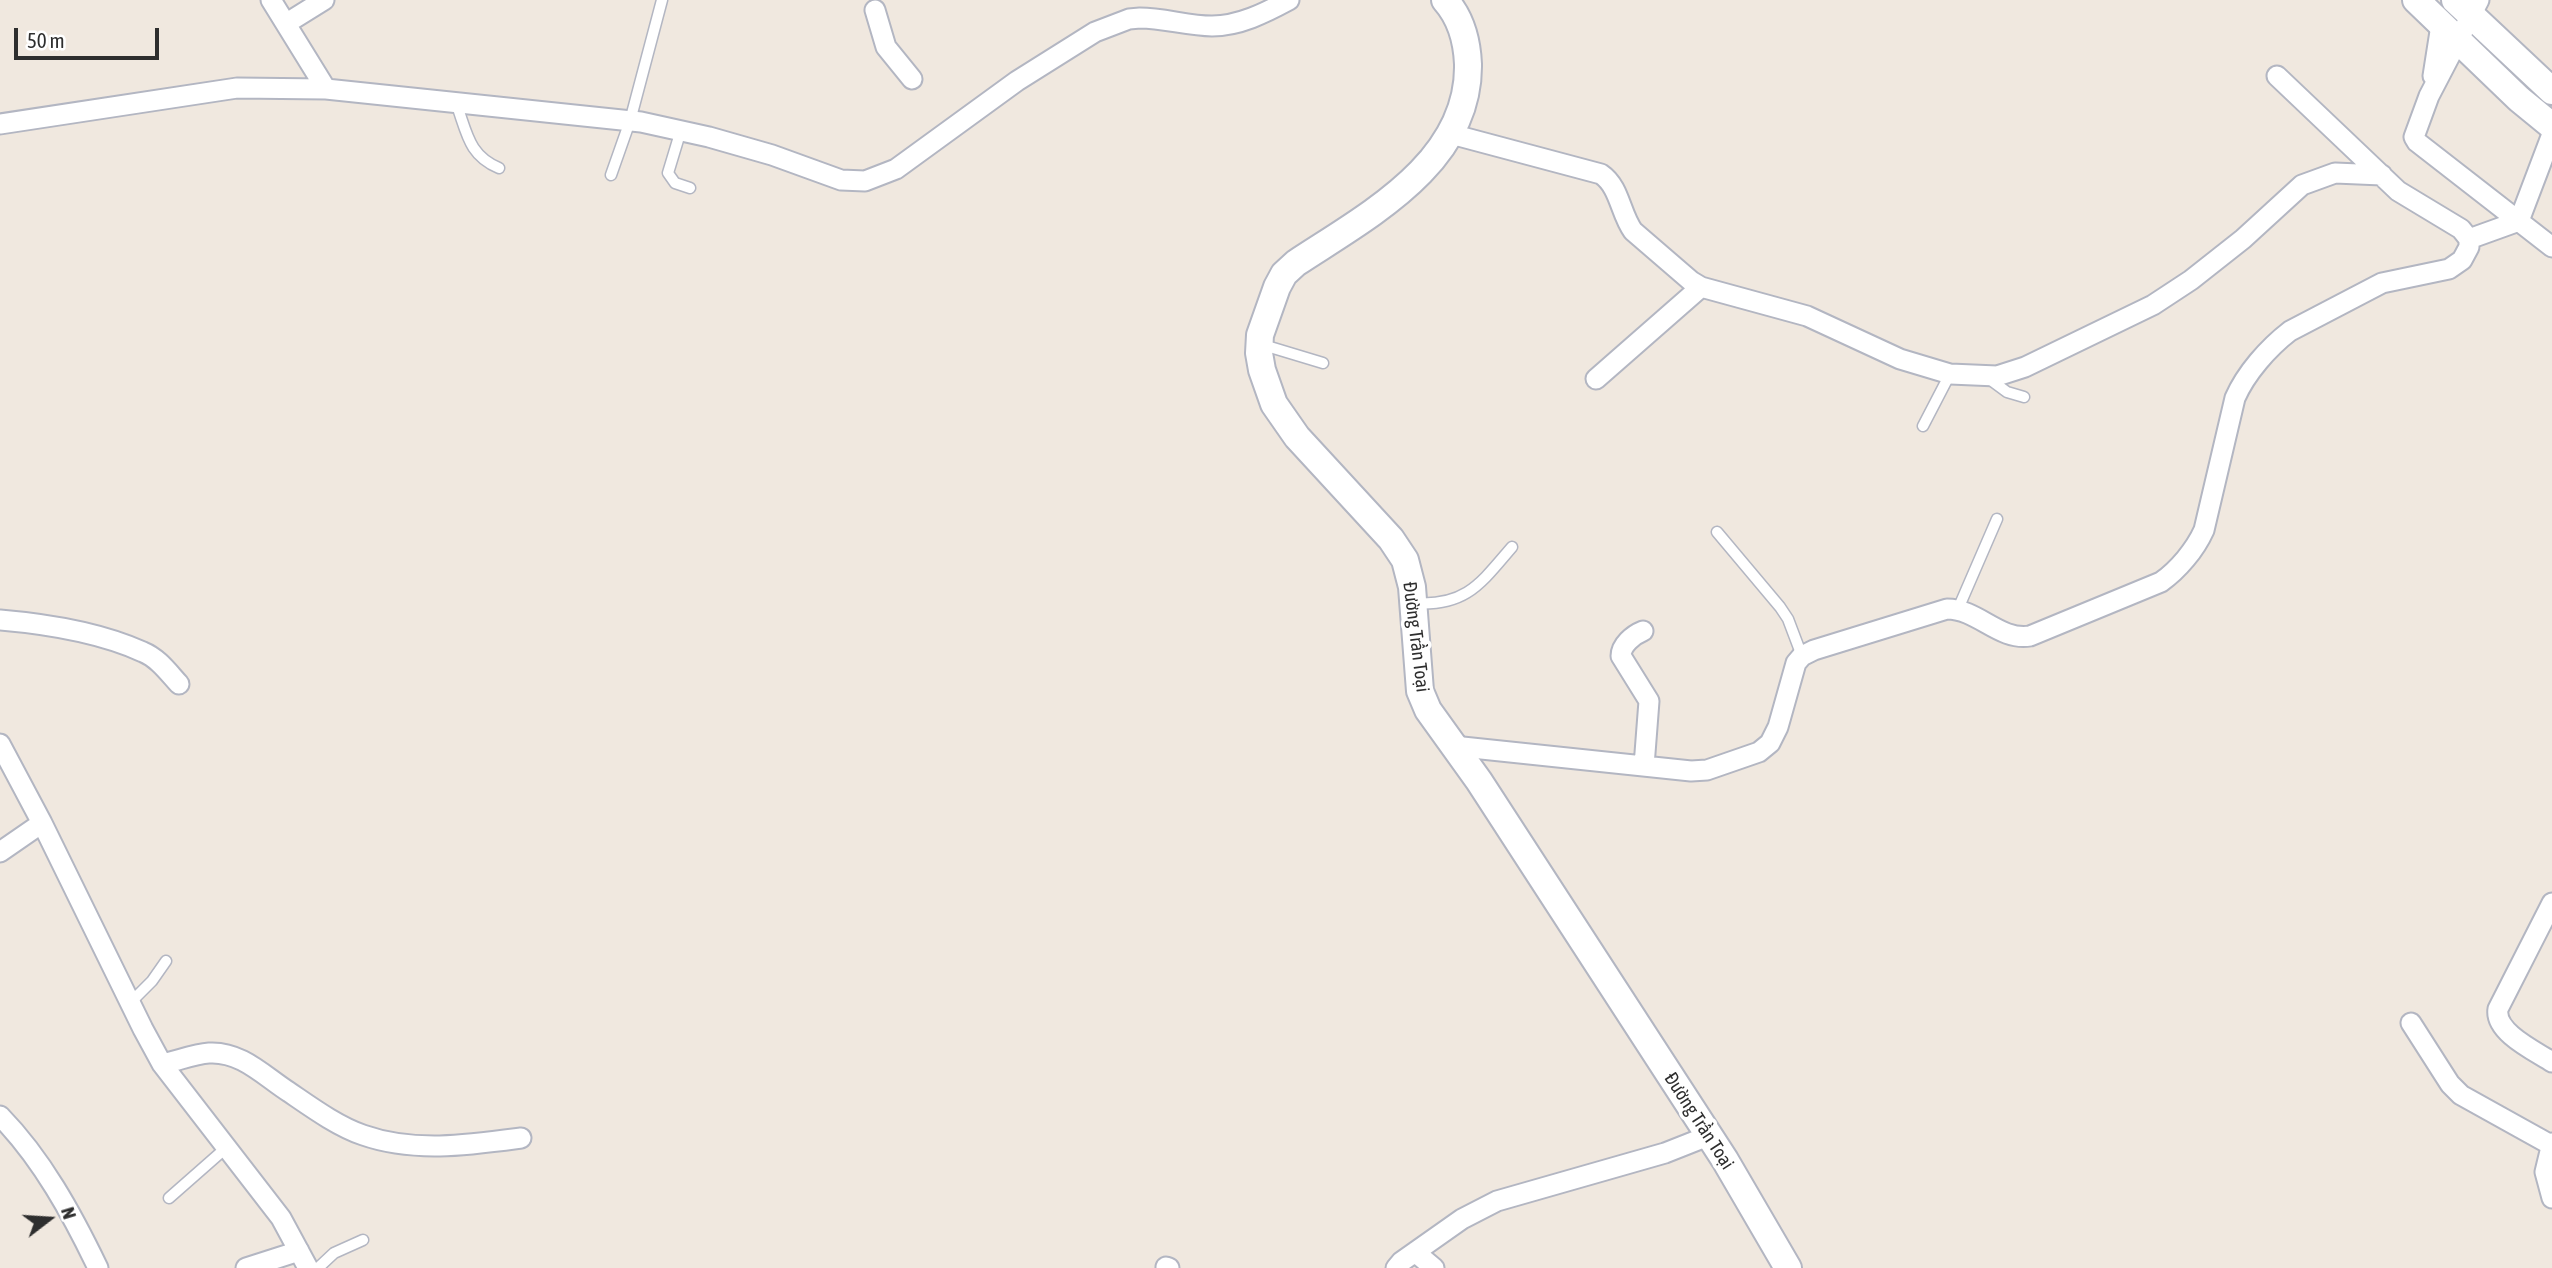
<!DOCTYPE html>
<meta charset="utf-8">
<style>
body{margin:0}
#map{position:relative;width:2552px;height:1268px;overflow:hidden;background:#f0e8df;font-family:"Asap Condensed",sans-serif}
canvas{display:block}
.north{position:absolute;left:14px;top:1184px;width:70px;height:70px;-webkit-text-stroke:5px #fff;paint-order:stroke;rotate:73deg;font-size:19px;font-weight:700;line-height:28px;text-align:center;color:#2e2e2e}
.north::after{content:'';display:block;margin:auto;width:24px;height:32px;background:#2e2e2e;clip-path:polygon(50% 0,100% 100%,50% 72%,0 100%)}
.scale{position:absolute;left:14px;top:28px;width:145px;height:32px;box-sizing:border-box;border:4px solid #2e2e2e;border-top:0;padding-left:9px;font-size:21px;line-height:24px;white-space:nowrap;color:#2e2e2e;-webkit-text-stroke:5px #fff;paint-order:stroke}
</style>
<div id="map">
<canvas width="2552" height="1268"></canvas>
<div class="north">N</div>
<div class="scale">50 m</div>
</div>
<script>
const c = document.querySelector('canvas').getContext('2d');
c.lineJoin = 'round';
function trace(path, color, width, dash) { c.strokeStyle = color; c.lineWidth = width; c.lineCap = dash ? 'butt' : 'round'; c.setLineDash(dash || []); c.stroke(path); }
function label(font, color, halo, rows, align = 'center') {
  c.font = font + ' "Asap Condensed",sans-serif'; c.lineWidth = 7; c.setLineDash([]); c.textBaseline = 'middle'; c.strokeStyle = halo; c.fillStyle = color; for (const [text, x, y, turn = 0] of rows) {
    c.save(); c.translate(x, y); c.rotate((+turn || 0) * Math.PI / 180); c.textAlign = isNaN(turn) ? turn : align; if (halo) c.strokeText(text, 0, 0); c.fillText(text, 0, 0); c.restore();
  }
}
const lane = new Path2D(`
 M456,103c11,29 12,52 43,65
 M681,130l-13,43 7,10 15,5
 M611,175l19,-54 32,-121
 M1260,344l63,19
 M1988,378l19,14 17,5
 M1923,426l27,-52
 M1717,532l63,75 8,12 14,37
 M1413,603c53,4 68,-20 99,-56
 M1958,609l39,-90
 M130,1003l22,-22 14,-20
 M169,1198l58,-51
 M318,1268l16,-15 29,-13`);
const street = new Path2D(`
 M271,0l55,89
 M2479,0l-50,96 -15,41 3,5 135,105
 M875,10l11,37 26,32
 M287,23l37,-23
 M2433,76l8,-51 -4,-8
 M0,124l237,-36 89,1 315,33 68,15 63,18 69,25 24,1 31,-12 121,-88 78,-49 34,-13 11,-1c24,0 48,8 72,8 27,0 53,-13 77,-26
 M1451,134l150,40c19,13 19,39 32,57l58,50 10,6 106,29 93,43 50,15 47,2 28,-9 128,-62 38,-25 52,-41 59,-54 33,-12 47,2
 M2469,239l50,-18 33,-87
 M1596,379l105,-92
 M0,620c47,4 99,12 143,32 15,6 25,20 36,32
 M1643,631c-10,4 -22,14 -22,25l28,45 -5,65
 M0,744l42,79 101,206 19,35 119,154 27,50
 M1453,746l238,25 16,-1 52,-18 11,-9 8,-16 18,-64 6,-7 12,-6 133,-41c31,0 52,32 83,27l131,-54c17,-12 34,-32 43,-52l31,-132c11,-25 33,-50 55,-67l92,-48 67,-14 13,-9 7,-13v-8l-8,-10 -63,-38 -121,-115
 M0,852l42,-29
 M2552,903l-54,106c-4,23 37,42 54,53
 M2411,1023l39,61 11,11 90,50
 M162,1064c15,-3 32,-10 47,-11 32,-2 55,23 80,39 22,15 48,34 74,43 51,18 106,10 158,3
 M0,1116c42,43 72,98 98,152
 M2552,1143l-7,29 7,26
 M1415,1252l19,16
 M1166,1267l3,1
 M246,1268l53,-17
 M1396,1268l5,-6 61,-43 35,-18 168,-48 43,-17`);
const secondary = new Path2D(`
 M1445,0c16,18 22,40 23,64 2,99 -101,152 -172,199l-12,11 -7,13 -17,48 -1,18 3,17 12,34 23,33 94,102 14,21 7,27 8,104 8,19 51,71 246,379 63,108
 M2416,0l103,99 33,27
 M2455,0l97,91`);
trace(lane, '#b3b6c2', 13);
trace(street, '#b3b6c2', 23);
trace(secondary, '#b3b6c2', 30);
trace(lane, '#fff', 10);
trace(street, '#fff', 19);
trace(secondary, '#fff', 26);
label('19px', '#2e2e2e', '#fff', [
 ["Đường Trần Toại",1416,637,83],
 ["Đường Trần Toại",1699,1121,57]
]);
</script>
